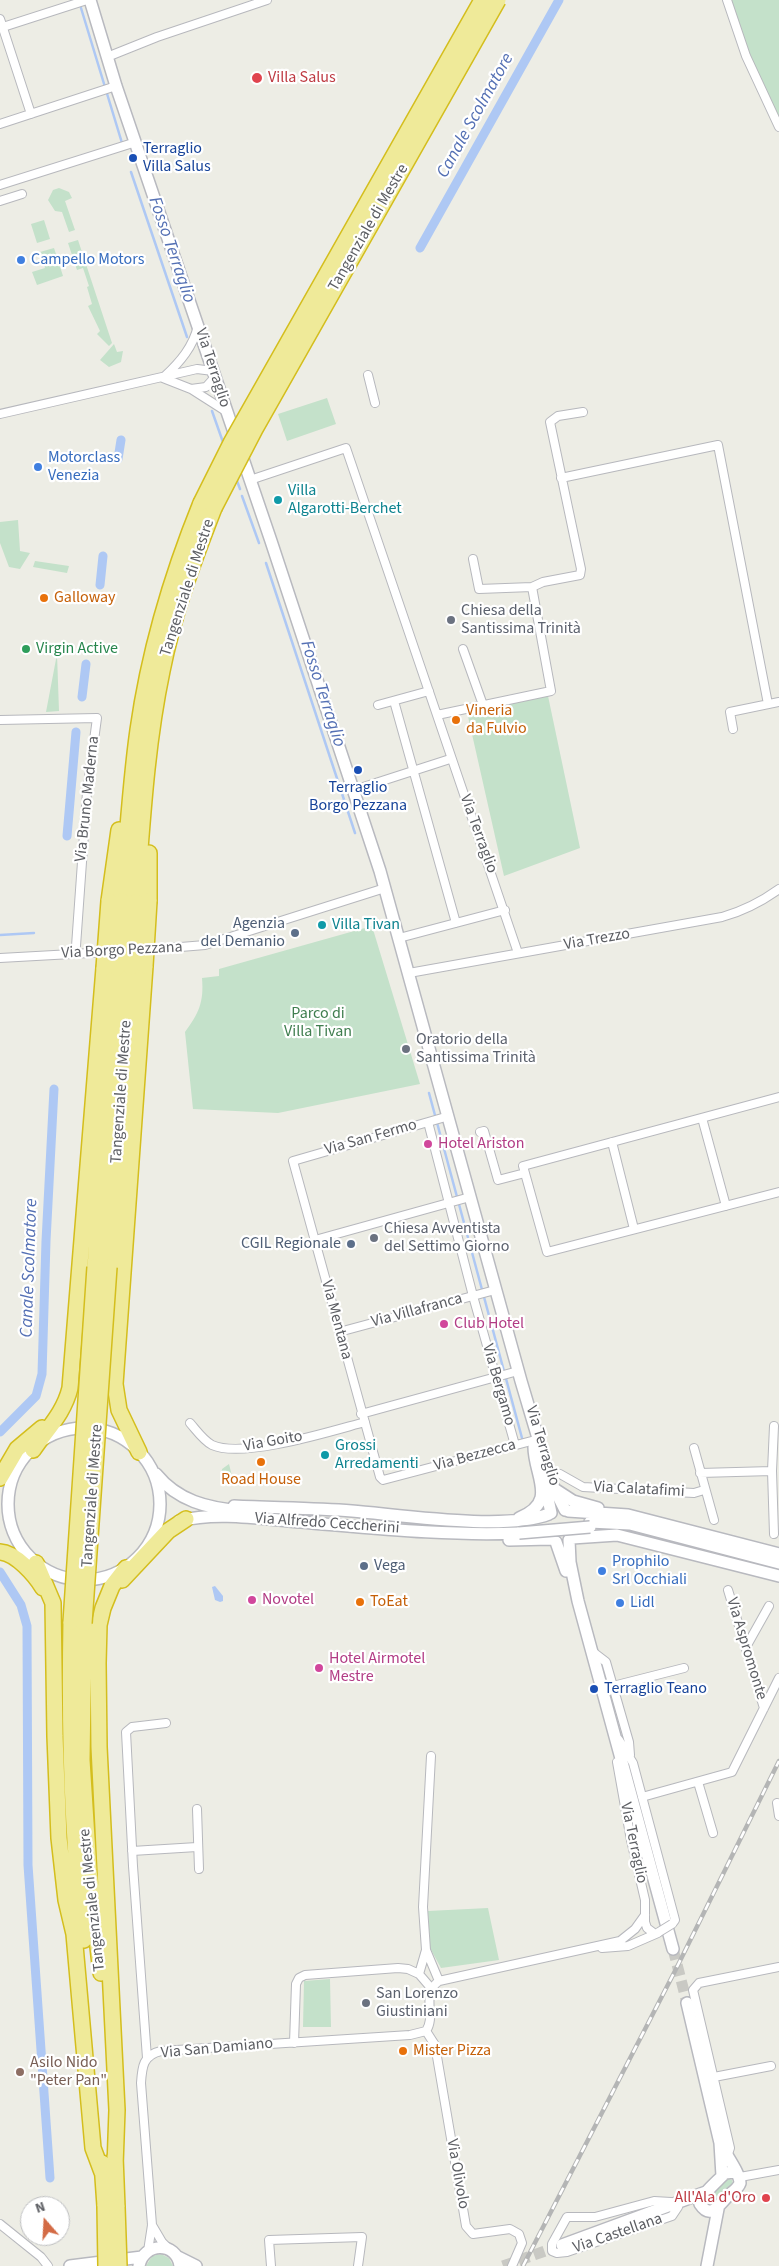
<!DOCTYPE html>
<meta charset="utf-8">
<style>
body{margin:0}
#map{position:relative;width:779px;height:2266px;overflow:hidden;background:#edede5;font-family:"Source Sans 3",sans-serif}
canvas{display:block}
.north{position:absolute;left:20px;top:2196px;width:50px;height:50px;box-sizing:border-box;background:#fff;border:1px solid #bebfc1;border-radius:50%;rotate:341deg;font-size:14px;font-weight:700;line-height:20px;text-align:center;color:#5c5e63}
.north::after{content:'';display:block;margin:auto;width:18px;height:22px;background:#d36b45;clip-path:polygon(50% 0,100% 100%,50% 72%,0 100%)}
</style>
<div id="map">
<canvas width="779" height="2266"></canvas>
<div class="north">N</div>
</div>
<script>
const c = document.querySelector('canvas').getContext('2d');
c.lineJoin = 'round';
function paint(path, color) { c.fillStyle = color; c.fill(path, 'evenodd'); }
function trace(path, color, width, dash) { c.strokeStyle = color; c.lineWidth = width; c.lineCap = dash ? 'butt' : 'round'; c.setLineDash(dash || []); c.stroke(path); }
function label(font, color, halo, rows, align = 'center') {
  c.font = font + ' "Source Sans 3",sans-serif'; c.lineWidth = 4.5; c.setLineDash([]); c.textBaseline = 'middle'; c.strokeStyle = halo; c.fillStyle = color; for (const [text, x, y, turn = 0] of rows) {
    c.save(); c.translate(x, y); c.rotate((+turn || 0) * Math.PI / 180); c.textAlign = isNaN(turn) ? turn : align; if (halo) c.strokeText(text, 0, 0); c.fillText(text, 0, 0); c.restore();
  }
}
paint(new Path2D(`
 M730,0h49v117l-29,-62z
 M59,188l10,4 3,6 -7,3 10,29 -6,2 -7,-20 -7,-1 -7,-11 5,-10z
 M44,220l6,19 -13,4 -6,-19z
 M78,240l34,103 -3,3 -12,-12 3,-3 -12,-25 4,-2 -5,-17 2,-1 -6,-18 -6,2 -9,-27z
 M54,248l9,28 -26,9 -5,-13 13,-4 -5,-16z
 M114,344l3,8 6,-1 -2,11 -12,5 -9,-7z
 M327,398l9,26 -49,17 -9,-27z
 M18,520l2,31 10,2 -10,16 -11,-2 -9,-24v-21z
 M35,561l34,5 -2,7 -34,-6z
 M57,654l2,57 -13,1z
 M548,696l32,152 -76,28 -37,-164z
 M372,926l48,158 -142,29 -85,-4 -8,-77c14,-19 19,-30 17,-54l17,-2v-7z
 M229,1464l5,20 -7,-1 -6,-5 1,-9z
 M488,1908l11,52 -58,8 -11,-20 -2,-37z
 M330,1979l1,48h-28l1,-46z
 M728,2179l4,1 1,4 -21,20 -5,-1v-3z
 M161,2254l8,4 4,8h-27l6,-10z`), '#c4e1ca');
paint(new Path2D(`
 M215,1586l8,10v5l-3,1 -5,-2 -3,-13z`), '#aec8f4');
trace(new Path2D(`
 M81,8l41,135
 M131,172l56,165
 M212,411l12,34
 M236,478l4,11
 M242,496l17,47
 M266,563l89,270
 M0,935l34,-2
 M429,1093l93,345`), '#aec8f4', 2.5);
trace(new Path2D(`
 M420,248l139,-248
 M118,459l3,-19
 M100,585l3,-29
 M82,697l4,-33
 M67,836l9,-104
 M0,1432l36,-36 6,-22 4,-133 8,-152
 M0,1572l21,33 6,21 1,239 22,313`), '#aec8f4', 9);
trace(new Path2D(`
 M673,1949l14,54
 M503,2266l59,-21`), '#c9c9c4', 11, [11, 5.5]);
const street = new Path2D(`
 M727,0l19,56 33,71
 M0,19l31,95
 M0,28l87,-28
 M107,57l50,-20 110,-37
 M0,124l116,-38
 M0,185l136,-43
 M0,201l22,-7
 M368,375l7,28
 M165,376c15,-14 28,-29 33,-50
 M163,378l28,11 36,23
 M191,389l15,-2 9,-10
 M0,414l197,-45 16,2
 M561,478l157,-33 50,259
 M250,480l96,-32 172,505
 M473,559l6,30 53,-2
 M463,649l20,56
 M394,701l62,222
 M378,705l51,-14
 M437,715l114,-24 -19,-104 11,-5 37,-7 1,-6 -31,-147 8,-6 25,-4
 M0,720l97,-2 -10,74 -11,154
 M733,729l-3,-17 49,-10
 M354,790l96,-31
 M399,938l106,-28
 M144,950l61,-5 180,-57
 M0,958l108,-6
 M409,973l313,-56c21,-6 39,-15 57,-28
 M779,1097l-256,69 24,86 232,-60
 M449,1116l-156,45 87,316 3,3 156,-41
 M702,1118l24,88
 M428,1122l45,174 42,149
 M480,1132l4,-1 14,49 27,-7
 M612,1142l22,87
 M315,1240l155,-43
 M339,1332l156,-42
 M361,1414l157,-43
 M190,1423c7,8 13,17 22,22 31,14 119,-14 153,-23
 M694,1448l20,72
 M548,1471l12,3 23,13 111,6 10,-3
 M700,1473l72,-2
 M774,1534l-2,-63 2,-45
 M728,1590l36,118
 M746,1647l23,-41
 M593,1652l13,10 23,80 1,13
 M613,1686l71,-18
 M619,1740l14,23 41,153 1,4 -3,4
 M431,1756l-8,151 3,43 13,31
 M617,1762l14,78 14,60v22l2,6 8,6
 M698,1782l15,51
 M642,1797l90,-25 47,-94
 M777,1803l2,13
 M197,1809l2,60
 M132,1851l65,-4
 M602,1948l26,-2 30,-13
 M426,1950l-7,24 12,14
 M426,2031l9,14 31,181 7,8 37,-5 9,5 3,9 -10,23
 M426,2031c11,-16 -6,-36 13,-50l181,-40 15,-12 10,-14
 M294,2043l2,-59 3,-6 6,-3 93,-7 10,1 11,5
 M147,2058l-14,-192 -7,-134 6,-5 34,-4
 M714,2077l57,-11
 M727,2157l3,-9 -37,-158 6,-7 80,-16
 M740,2177l39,-7
 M671,2202l-17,-1 -59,16h-28l-15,27v7l5,2 10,-1 105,-36 6,-9
 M0,2224l41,33 7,9
 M152,2225l10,17 6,6
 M148,2251l4,-26 -11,-142c1,-16 2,-28 20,-32l249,-16 16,-4
 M271,2266l-2,-26 93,-3 -4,29`);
const secondary = new Path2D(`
 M90,0l26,86 155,455 109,330 141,510 30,101 14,28
 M8 1504a76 76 0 1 1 152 0a76 76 0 1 1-152 0Z
 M156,1474c22,27 51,34 85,37
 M544,1480l7,33
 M556,1490l17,11 25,7
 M234,1506c39,2 79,2 118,5 49,4 153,20 197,3
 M568,1511l60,4 151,39
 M519,1518c40,-16 15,-42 15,-71
 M179,1521c38,-10 83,-2 122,1 72,6 145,14 218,11
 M590,1522l40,2 149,39
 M572,1538l45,-3 162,41
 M509,1540l42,-1
 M569,1540l1,22 8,39 95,348
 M556,1542l10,29
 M687,2003l33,140 2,33
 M723,2148c5,10 17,26 17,35 -2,6 -7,8 -11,12 -9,8 -18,26 -29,9 1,-10 18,-23 25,-31l11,-1
 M562,2245l144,-53
 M178,2257l18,9
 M70,2266l72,-9
 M139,2266c4,-24 38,-25 41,0
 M707,2266l11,-57`);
const highway = new Path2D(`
 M149,853v48
 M109,901l10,-71
 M122,901c5,-57 8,-114 16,-171 11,-78 33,-153 63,-227
 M136,902c6,-77 10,-155 26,-231 11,-56 31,-109 52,-163
 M95,1267l22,-299
 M109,1267l22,-300
 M33,1450c14,-21 31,-37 37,-62l34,-420
 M139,1452l-20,-42 -4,-26 30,-418
 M0,1478l17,-29 25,-21
 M0,1552c16,1 35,23 43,36
 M36,1563l17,40 2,133 4,102 7,62 8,34 19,214 9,24
 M122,1580l46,-49 18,-12
 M71,1622c-2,107 0,212 13,318
 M84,1623l-2,137 7,110 12,103
 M115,2156l2,51
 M102,2163l3,43
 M115,2166l2,-56 -18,-363 -1,-84 1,-38 4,-17 9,-22 14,-18`);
trace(street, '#b7b8bd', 10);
trace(secondary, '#b8b9bf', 14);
trace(highway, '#d4be1d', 18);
trace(street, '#fff', 8);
trace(secondary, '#fff', 11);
trace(highway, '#efea99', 15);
const rail = new Path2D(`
 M523,2266l152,-295 104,-210`);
trace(rail, '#b4b5b5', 4.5);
trace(rail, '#fff', 2.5, [8]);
const streetBridge = new Path2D(`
 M659,1932l13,-8`);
const secondaryBridge = new Path2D(`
 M519,1533l71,-6`);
const highwayBridge = new Path2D(`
 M201,503l30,-60 251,-443
 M214,508l41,-79 243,-429
 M145,966l4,-65
 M131,967l5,-65
 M104,968l5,-67
 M117,968l5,-67
 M71,1622l24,-355
 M84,1623l25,-356
 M105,2206l1,60
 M117,2207l2,59`);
trace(streetBridge, '#b7b8bd', 10, []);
trace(secondaryBridge, '#b8b9bf', 14, []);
trace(highwayBridge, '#d4be1d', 18, []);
trace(streetBridge, '#fff', 8);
trace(secondaryBridge, '#fff', 11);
trace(highwayBridge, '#efea99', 15);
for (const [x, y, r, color] of [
 [257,78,6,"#e0444e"],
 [133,158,5,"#1a4fb4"],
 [21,260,5,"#3f7fe0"],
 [38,467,5,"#3f7fe0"],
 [278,500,5,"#0f9aa8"],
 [44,598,5,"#e8710a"],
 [451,620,5,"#6b7280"],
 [26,649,5,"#2e9e5b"],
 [456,720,5,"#e8710a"],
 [358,770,5,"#1a4fb4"],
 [322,925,5,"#0f9aa8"],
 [295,933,5,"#5c6f8a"],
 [406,1049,5,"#6b7280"],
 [428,1144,5,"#d1479c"],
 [374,1238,5,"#6b7280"],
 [351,1244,5,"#5c6f8a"],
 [444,1324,5,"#d1479c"],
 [325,1455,5,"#0f9aa8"],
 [261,1462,5,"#e8710a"],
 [364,1566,5,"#5c6f8a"],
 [602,1571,5,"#3f7fe0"],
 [252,1600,5,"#d1479c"],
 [360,1602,5,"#e8710a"],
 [620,1603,5,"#3f7fe0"],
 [319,1668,5,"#d1479c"],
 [594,1689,5,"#1a4fb4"],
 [366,2003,5,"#6b7280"],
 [403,2051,5,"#e8710a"],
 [20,2072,5,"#8d6e63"],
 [766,2198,5,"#e0444e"]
]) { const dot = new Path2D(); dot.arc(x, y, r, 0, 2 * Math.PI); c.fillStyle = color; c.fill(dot); trace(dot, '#fff', 2); }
label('16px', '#be3a42', '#fff', [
 ["Villa Salus",268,78],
 ["All'Ala d'Oro",756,2198,"right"]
], 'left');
label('16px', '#164399', '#fff', [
 ["Terraglio",143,149],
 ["Villa Salus",143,167],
 ["Terraglio",358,788,"center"],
 ["Borgo Pezzana",358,806,"center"],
 ["Terraglio Teano",604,1689]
], 'left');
label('16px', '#5c5e63', '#fff', [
 ["Tangenziale di Mestre",369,228,-60],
 ["Via Terraglio",212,368,72],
 ["Tangenziale di Mestre",188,588,-72],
 ["Via Bruno Maderna",88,799,-84],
 ["Via Terraglio",478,834,70],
 ["Via Trezzo",597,940,-10],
 ["Via Borgo Pezzana",122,951,-3],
 ["Tangenziale di Mestre",122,1092,-86],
 ["Via San Fermo",371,1138,-16],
 ["Via Villafranca",417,1311,-15],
 ["Via Mentana",336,1320,75],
 ["Via Bergamo",498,1385,74],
 ["Via Goito",273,1442,-10],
 ["Via Terraglio",542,1446,73],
 ["Via Bezzecca",475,1456,-15],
 ["Via Calatafimi",639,1490,3],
 ["Tangenziale di Mestre",93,1496,-86],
 ["Via Alfredo Ceccherini",327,1524,4],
 ["Via Aspromonte",746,1649,73],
 ["Via Terraglio",633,1843,78],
 ["Tangenziale di Mestre",93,1900,-96],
 ["Via San Damiano",217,2049,-5],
 ["Via Olivolo",457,2174,80],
 ["Via Castellana",618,2234,-19]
]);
label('16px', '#366cbe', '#fff', [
 ["Campello Motors",31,260],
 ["Motorclass",48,458],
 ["Venezia",48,476],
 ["Prophilo",612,1562],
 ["Srl Occhiali",612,1580],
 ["Lidl",630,1603]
], 'left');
label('16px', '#0d838f', '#fff', [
 ["Villa",288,491],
 ["Algarotti-Berchet",288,509],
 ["Villa Tivan",332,925],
 ["Grossi",335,1446],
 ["Arredamenti",335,1464]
], 'left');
label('16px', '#c56008', '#fff', [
 ["Galloway",54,598],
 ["Vineria",466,711],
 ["da Fulvio",466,729],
 ["Road House",261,1480,"center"],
 ["ToEat",370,1602],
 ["Mister Pizza",413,2051]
], 'left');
label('16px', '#5b616d', '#fff', [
 ["Chiesa della",461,611],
 ["Santissima Trinità",461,629],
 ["Oratorio della",416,1040],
 ["Santissima Trinità",416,1058],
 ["Chiesa Avventista",384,1229],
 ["del Settimo Giorno",384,1247],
 ["San Lorenzo",376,1994],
 ["Giustiniani",376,2012]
], 'left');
label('16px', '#27864d', '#fff', [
 ["Virgin Active",36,649]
], 'left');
label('16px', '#4e5e75', '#fff', [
 ["Agenzia",285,924],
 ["del Demanio",285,942],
 ["CGIL Regionale",341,1244],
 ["Vega",374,1566,"left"]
], 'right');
label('16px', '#407e4f', '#fff', [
 ["Parco di",318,1014],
 ["Villa Tivan",318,1032]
]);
label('16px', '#b23c85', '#fff', [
 ["Hotel Ariston",438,1144],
 ["Club Hotel",454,1324],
 ["Novotel",262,1600],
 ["Hotel Airmotel",329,1659],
 ["Mestre",329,1677]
], 'left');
label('16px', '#785e54', '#fff', [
 ["Asilo Nido",30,2063],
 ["\"Peter Pan\"",30,2081]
], 'left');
label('italic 18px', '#5470b4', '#fff', [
 ["Canale Scolmatore",476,116,-61],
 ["Fosso Terraglio",171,250,71],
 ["Fosso Terraglio",322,694,72],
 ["Canale Scolmatore",30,1268,-88]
]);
</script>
